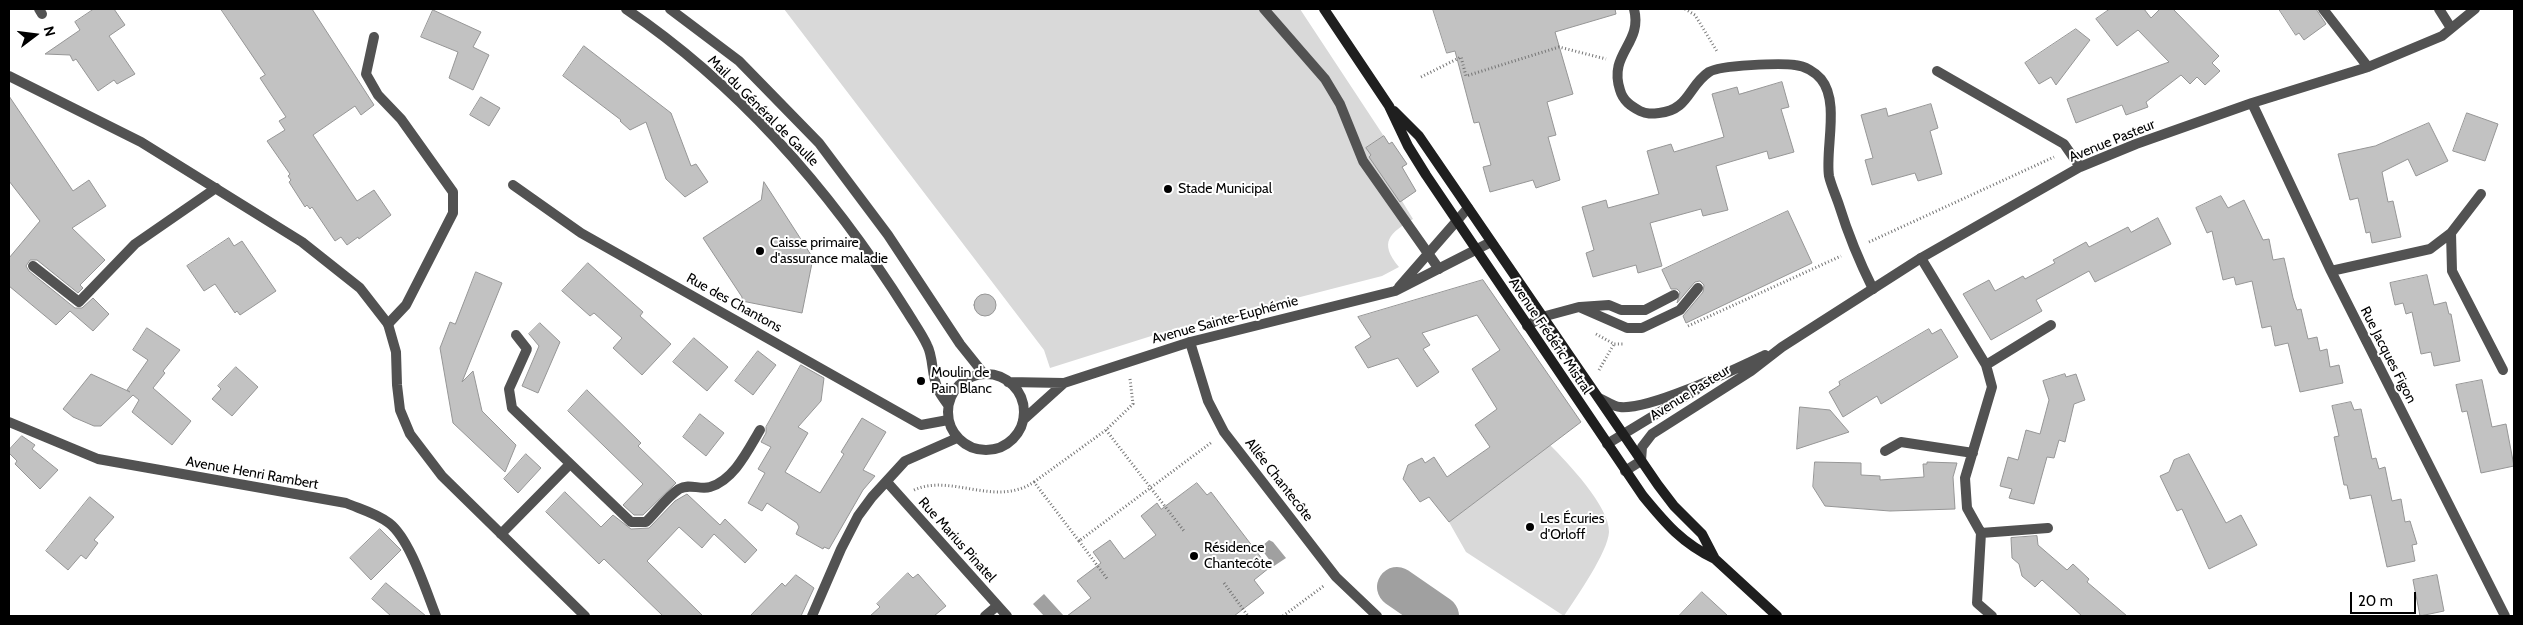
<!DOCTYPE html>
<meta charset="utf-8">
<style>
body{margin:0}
#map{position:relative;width:2523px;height:625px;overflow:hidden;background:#fff;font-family:Cabin,sans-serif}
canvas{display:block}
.frame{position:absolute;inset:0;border:10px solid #000;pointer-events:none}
.north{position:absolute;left:10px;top:10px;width:50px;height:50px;-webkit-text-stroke:4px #fff;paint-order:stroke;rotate:75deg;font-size:14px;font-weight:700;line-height:20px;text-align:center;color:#000}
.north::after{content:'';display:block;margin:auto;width:18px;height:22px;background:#000;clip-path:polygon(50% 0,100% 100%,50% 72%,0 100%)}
.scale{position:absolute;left:2350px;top:592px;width:66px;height:22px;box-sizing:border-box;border:2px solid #000;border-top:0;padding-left:6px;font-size:15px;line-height:18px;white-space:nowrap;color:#000;-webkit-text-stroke:4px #fff;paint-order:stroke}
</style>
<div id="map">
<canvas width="2523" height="625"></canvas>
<div class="frame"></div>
<div class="north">N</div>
<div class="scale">20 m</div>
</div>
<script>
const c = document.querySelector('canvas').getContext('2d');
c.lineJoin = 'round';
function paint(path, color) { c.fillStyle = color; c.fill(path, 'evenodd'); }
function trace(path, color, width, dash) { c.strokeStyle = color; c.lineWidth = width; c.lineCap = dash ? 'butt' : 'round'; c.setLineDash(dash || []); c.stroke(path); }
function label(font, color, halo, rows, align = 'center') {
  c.font = font + ' Cabin,sans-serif'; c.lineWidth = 4; c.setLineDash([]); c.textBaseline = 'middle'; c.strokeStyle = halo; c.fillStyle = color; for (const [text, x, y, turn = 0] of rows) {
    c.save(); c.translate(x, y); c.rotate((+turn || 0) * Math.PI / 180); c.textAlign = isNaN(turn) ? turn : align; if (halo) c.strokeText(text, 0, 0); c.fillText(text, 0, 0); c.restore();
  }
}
paint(new Path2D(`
 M784,9h516l89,135 3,-2 15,22 -5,4 14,23 -14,10 11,18c-23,14 -35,23 -14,48l-17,9 -218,56 -114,36 -6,-18z
 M1550,445c17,17 60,62 59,87 -1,20 -33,66 -45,84l-98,-64 -17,-30z`), '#d9d9d9');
paint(new Path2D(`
 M1269,540l4,2 13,16 -12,8 -12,-16v-4z
 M1044,594l20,22h-20l-11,-12z`), '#a0a0a0');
trace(new Path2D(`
 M1397,587l42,29`), '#a0a0a0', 40);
const building = new Path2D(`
 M94,9h20l11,16 -16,11 26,38 -18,10 -3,-4 -16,11 -22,-32 -3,2 -3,-6 -25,-1 35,-24 -5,-8z
 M221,9h91l62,96 -13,10 -6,-9 -42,29 44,66 17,-11 17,25 -32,24 -1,-2 -11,8 -6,-8 -6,4 -23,-34 -2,2 -3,-4 -2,2 -16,-25 2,-2 -3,-4 2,-2 -23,-33 18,-11 -6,-9 7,-4 -26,-39 5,-3z
 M1433,9h182l1,5 -61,18 18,62 -26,8 9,33 -8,2 12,43 -24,8 -3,-8 -43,12 -7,-25 8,-2 -12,-43 -5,1 -19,-72 -8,2z
 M2110,9h34l7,9 9,-9h13l46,47 -7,7 8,8 -15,14 -8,-8 -7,7 -9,-9 -35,27 2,5 -22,8 -4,-10 -46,18 -9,-24 102,-37 -31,-32 -21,16 -21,-27z
 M2279,9h37l10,15 -22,16 -5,-7 -3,2z
 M433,10l48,22 -8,15 16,8 -16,35 -24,-12 9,-26 -37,-15z
 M2076,29l14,11 -34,45 -5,-8 -12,7 -14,-21z
 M584,46l87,67 20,53 5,-2 12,18 -23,15 -19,-18 -20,-57 -16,8 -10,-9 1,-1 -58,-44z
 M1782,82l7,25 -8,2 13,43 -25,7 -2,-8 -51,15 12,44 -25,6 -2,-7 -51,14 12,43 -24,7 -2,-8 -43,12 -7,-24 8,-3 -12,-43 24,-7 2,8 51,-14 -12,-43 24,-7 3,8 50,-15 -12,-43 25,-7 2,7z
 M9,96l64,95 16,-11 17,26 -34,22 33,32 -25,25 3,3 -5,5 -41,-33h-7l-4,6 3,5 46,37h7l11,-10 16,16 -16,17 -23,-20 -14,14 -47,-39v-28l31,-37 -31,-40z
 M481,97l19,11 -11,18 -19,-11z
 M1931,104l7,24 -8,3 12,43 -24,7 -3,-8 -43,12 -7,-25 8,-2 -12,-43 25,-7 2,8z
 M2467,113l31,11 -13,37 -32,-10z
 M2429,123l19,38 -32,15 -8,-17 -26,13 6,30 5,-1 8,36 -29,6 -2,-11 -4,1 -8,-35 -8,2 -12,-46 37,-8z
 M1384,136l5,8 3,-2 15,22 -5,3 14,24 -16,11 -31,-45 2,-2 -5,-7z
 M764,182l49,76 -11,55 -60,-12v-4l-39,-59 58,-38z
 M2221,196l7,12 16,-8 19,40 6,-1 4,21 11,-2 9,40 4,12 4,-1 7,30 9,-2 3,14 7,-2 3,18 9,-2 4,18 -43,9 -12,-49 -13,3 -4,-20 -9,2 -10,-47 -16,4 -2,-8 -11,3 -11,-49 -5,2 -11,-25z
 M1788,211l24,52 -126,60 -3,-7 20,-24 1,-7 -4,-4 -5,1 -18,21 3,-11 -3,-3h-6l-9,-19z
 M2158,218l13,26 -76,38 -6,-11 -53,29 6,11 -51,29 -28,-46 26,-14 6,11 28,-15 2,3 30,-16 -2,-3 33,-18 3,5 39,-20 3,5z
 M229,238l5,8 8,-5 34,50 -36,24 -3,-4 -2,2 -20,-29 -11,7 -17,-25z
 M588,263l55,49 -3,4 31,28 -29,31 -29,-27 9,-10 -28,-25 -4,3 -28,-25z
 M476,272l26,11 -40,99 11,-11 9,40 34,34 -11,27 -52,-49 -13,-75 10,-26 5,2z
 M2427,275l7,30 12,-3 3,12h2l9,47 -26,5 -3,-14 -10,2 -9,-42 -6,2 -3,-11 -8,2 -5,-22z
 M1483,280l98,142 -132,100 -20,-25 -9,5 -17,-23 5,-14 14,-7 3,5 9,-6 13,20 43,-30 -15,-22 22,-16 -25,-40 28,-19 -23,-35 -55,18 8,12 -7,4 16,23 -22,15 -19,-29 -30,10 -13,-21 16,-10 -13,-20z
 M974 305a11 11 0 1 1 22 0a11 11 0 1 1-22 0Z
 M540,323l20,19 -22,51 -16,-7 17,-40 -10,-12z
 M147,328l33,22 -17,21 2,2 -12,15 38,33 -19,24 -40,-33 7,-12 -6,-5 -32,31h-7l-21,-9 -10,-8 28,-35 39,18 -3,-2 21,-30 -15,-10z
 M1929,329l3,5 9,-5 17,28 -77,47 -4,-8 -34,21 -14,-25 11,-7 -1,-3z
 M694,338l34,29 -21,24 -34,-29z
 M758,351l18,14 -23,30 -18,-14z
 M801,365l23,13 -3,23 -23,26 10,6 -23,39 35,21 24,-39 -3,-2 21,-34 24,14 -23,38 12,6 -12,14 -34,59 -5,-2 -1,2 -27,-15 3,-7 -2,-4 -30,-20 -5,8 -14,-8 17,-30 -7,-4 13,-22 -10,-5 5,-9v-6z
 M236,367l22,20 -26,29 -20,-17 9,-10 -3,-3z
 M2065,374l1,3 10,-3 9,26 -11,4 -9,38 -6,-2 -5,18 -7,-1 -13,47 -25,-6 3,-9 -12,-3 8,-29 10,3 8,-30 14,4 9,-34 -6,-19z
 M2482,380l10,47 14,-3 8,42 -33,7 -14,-62 -5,1 -6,-27z
 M587,390l54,53 -3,3 38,37 -33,32h-9l-11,-10 20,-21 -75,-73z
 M2351,402l3,8 7,-1 11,50 4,-1 3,11 6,-2 7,34 9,-2 4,23 5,-1 7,23 -5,1 3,16 -28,6 -16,-72 -21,4 -3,-14h-3l-10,-48 5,-1 -7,-30z
 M1800,407l30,3 19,22 -52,17z
 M700,414l24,19 -18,23 -23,-19z
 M22,436l13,9 -3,4 26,21 -18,19 -25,-25 2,-3 -8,-8v-3z
 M526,454l15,14 -23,25 -14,-14z
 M2189,454l37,69 15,-8 16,30 -48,24 -27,-60 -5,2 -17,-35 9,-4 5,-12z
 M1815,462l46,1v12l19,1v4l44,-3 -1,-13h4v-2l30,1 -4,14 2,32 -65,2 -65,-5 -12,-19z
 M1197,483l10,12 4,-3 58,76 -15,12 10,13 -30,23h-167l24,-18 -14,-17 24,-18 -8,-11 17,-12 14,19 32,-24 -15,-19 16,-13 4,6z
 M565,492l36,35 12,-12 18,14 18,-1 26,-27 12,-7 33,31 5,-6 32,31 -12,13 -31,-29 -12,14 -23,-21 -32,34 56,55h-40l-59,-57 -5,5 -53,-52z
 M90,497l24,20 -20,23 4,3 -12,16 -5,-4 -13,15 -22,-19z
 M380,529l21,21 -30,30 -21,-22z
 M2037,536l1,9 29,25 6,-6 16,15 -2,3 40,34h-45l-40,-36 -7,7 -13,-11 -3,-12 -7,-6 -1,-20z
 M908,573l5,5 5,-4 28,32 -12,10h-64l10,-9 -3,-3z
 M796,575l18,13 -13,28h-51l32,-33 3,3z
 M2437,575l7,36 -24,5 -7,-36z
 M386,583l40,33h-35l-19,-17z
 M1702,592l26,24h-49z`);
paint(building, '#c2c2c2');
trace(building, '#969696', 1);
trace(new Path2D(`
 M1685,9l10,6 23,38
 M1421,77l40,-20 5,19 93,-29 47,12
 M1869,242l185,-85
 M1688,326l153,-70
 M1596,334l18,10h9
 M1599,370l15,-26
 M1106,430l78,101
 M1034,482l72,-52 27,-26 -3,-25
 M914,490c37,-17 81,18 120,-8l45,59 133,-99
 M1079,541l29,39
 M1224,583l24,33
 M1283,616l42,-31`), '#747474', 3, [1, 2.5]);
trace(new Path2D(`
 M39,9l3,5
 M1264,9l61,70 15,25 23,57 76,108
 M1634,9c9,35 -26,44 -14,81 3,11 11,16 20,21 7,3 11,3 19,2 30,-3 29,-27 50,-41 11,-7 72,-9 86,-7 10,1 20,7 26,14 19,23 4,70 8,97 2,9 7,20 10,29 9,29 20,56 34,84
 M374,37l-8,37 12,21 23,24 52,73v21l-47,92 -18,19
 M1921,258l65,107 6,22 -27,91 2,30 14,25 -4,70 15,13
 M33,266l46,36 56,-58 81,-56
 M1580,307l29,-2 12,5h24l29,-15
 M1527,326l15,-9 37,-10 48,21h15l38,-18 18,-22
 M516,335l11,14 -18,40 3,19 119,114h15c11,-11 21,-25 33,-33 10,-6 21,1 31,-2 24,-7 38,-37 50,-57
 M1986,365l65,-40
 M1885,451l16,-9 72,11
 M1981,533l67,-5
 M501,534l68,-69
 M985,616l12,-10`), '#525252', 10);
trace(new Path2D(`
 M2323,9l45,58
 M2439,9l12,19
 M1937,71l127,73 16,23
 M9,76l132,66 161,100 58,46 28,36 8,28 1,33 3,25 10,24 32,42 143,140
 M2252,103l79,168 174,345
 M513,185l68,48 340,192 27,-5
 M2451,233l30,-39
 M2331,271l99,-22 21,-16 1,38 51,99
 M1190,342l18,59 16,31 112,145 41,39
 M1599,398c7,3 15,9 21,9 31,3 115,-38 145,-52
 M9,422l89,37 248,44c14,6 30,10 43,20 21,16 37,68 47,93
 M1607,444l89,-54
 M1625,471l16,-10 1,-14 10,-13 99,-63 31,-24 139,-89 159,-91 56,-23 116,-41 116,-36 74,-31 33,-27
 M887,482l120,134
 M812,616l29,-67 17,-33 14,-19 33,-36 52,-23`), '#525252', 10);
trace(new Path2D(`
 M626,9c115,78 208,186 282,304 6,10 14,21 19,32 7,13 4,31 11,44 2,6 7,11 10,16
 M670,9l69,52 80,82 69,92 72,109 24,30
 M1399,287l69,-79
 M948 412a38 38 0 1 1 76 0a38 38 0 1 1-76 0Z
 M1008,382l56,1 126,-41 205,-51 96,-49
 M1023,420l41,-37`), '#525252', 10);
trace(new Path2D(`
 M1324,9l65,97 19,40 18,29 217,321c23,28 39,47 72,63
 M1394,111l25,25 239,349 16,21 28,28 13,25 62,57`), '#1f1f1f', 10);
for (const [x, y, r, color] of [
 [1168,189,5,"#000"],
 [760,251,5,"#000"],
 [921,381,5,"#000"],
 [1530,527,5,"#000"],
 [1194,556,5,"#000"]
]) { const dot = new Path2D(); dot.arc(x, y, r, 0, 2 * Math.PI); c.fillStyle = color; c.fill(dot); trace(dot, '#fff', 2); }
label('14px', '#000', '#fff', [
 ["Mail du Général de Gaulle",763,111,45],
 ["Avenue Pasteur",2112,141,-22],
 ["Rue des Chantons",734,303,29],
 ["Avenue Sainte-Euphémie",1225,320,-15],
 ["Avenue Frédéric Mistral",1550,336,56],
 ["Rue Jacques Figon",2388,355,63],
 ["Avenue Pasteur",1690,393,-32],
 ["Avenue Henri Rambert",252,473,10],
 ["Allée Chantecôte",1279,480,52],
 ["Rue Marius Pinatel",957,540,48]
]);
label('14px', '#000', '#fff', [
 ["Stade Municipal",1178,189],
 ["Caisse primaire",770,243],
 ["d'assurance maladie",770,259],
 ["Moulin de",931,373],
 ["Pain Blanc",931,389],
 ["Les Écuries",1540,519],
 ["d'Orloff",1540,535],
 ["Résidence",1204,548],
 ["Chantecôte",1204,564]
], 'left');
</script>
